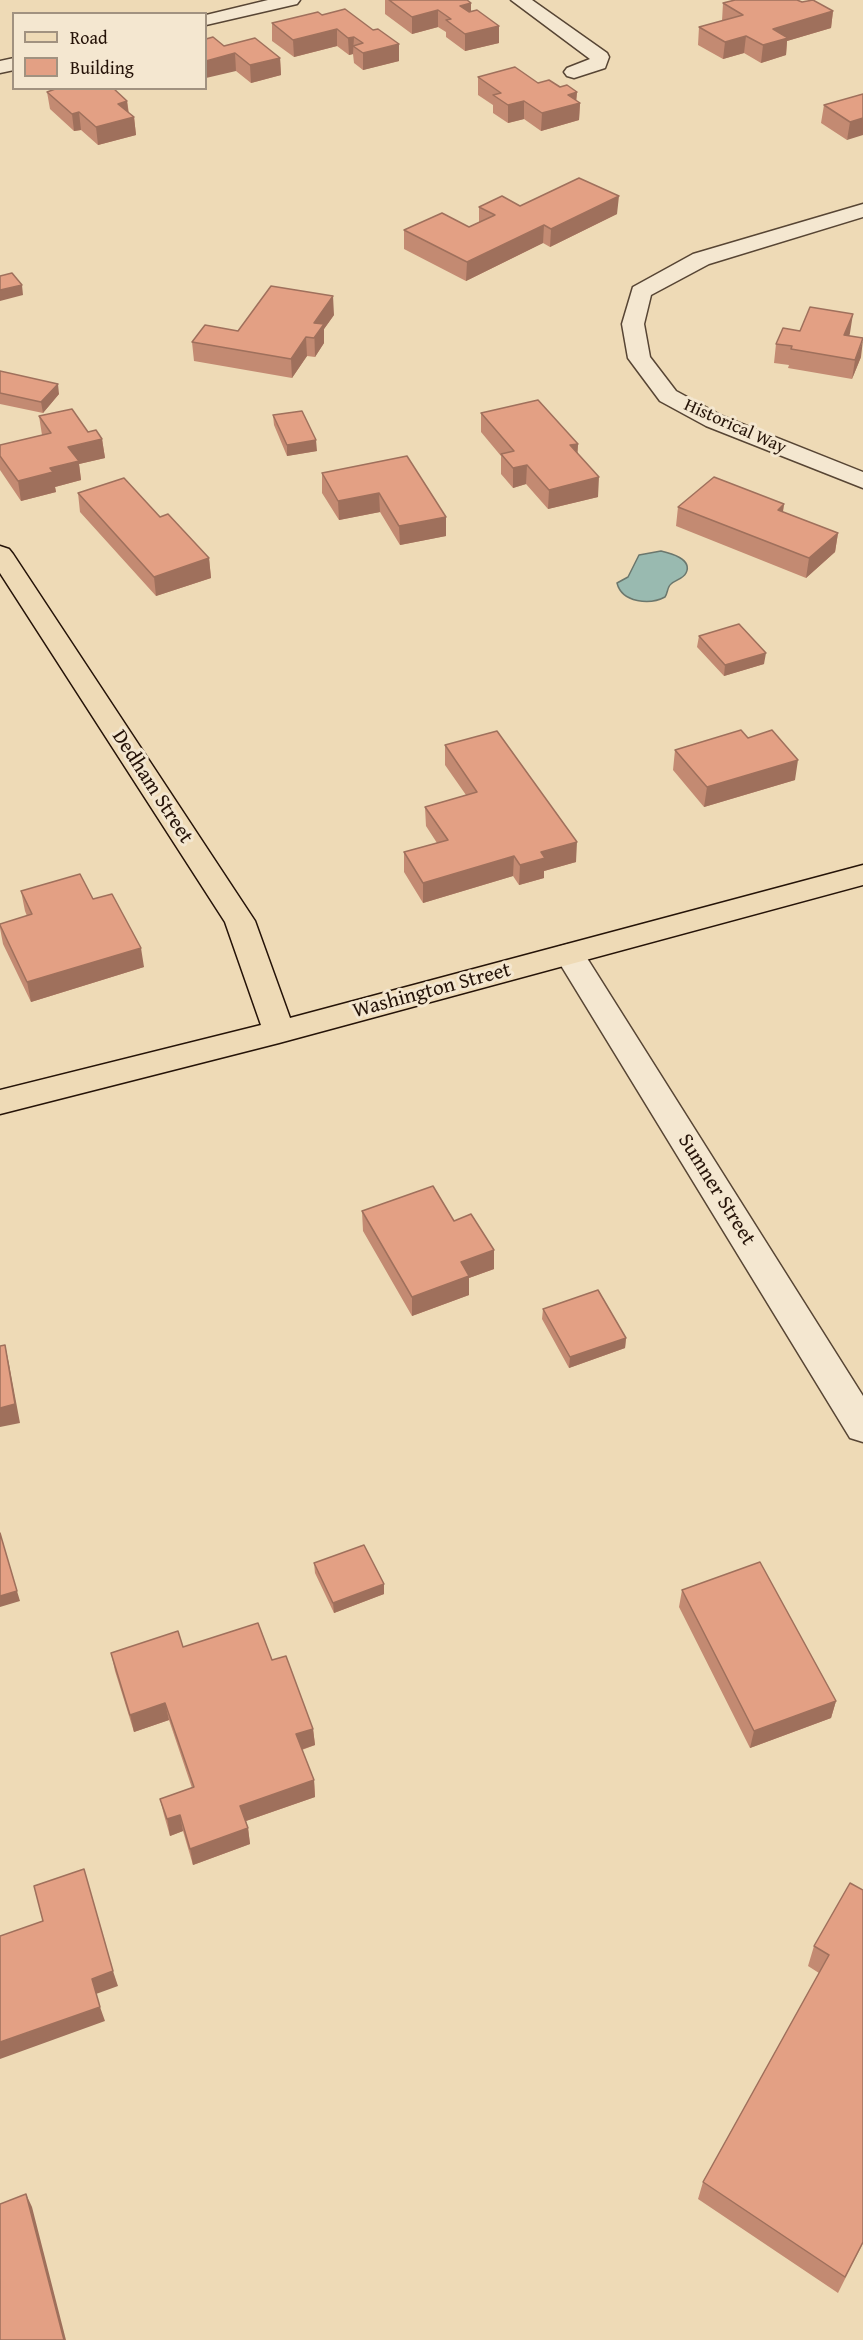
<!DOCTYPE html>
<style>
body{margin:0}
#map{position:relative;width:863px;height:2340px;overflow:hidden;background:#eedab6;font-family:"Gentium Book Plus",serif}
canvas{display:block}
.legend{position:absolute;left:12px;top:12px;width:195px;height:78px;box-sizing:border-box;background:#f4e7d0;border:2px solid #a19280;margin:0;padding:8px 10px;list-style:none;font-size:18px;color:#251308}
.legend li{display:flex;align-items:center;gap:12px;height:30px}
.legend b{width:30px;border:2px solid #a19280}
</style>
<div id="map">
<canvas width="863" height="2340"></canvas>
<ul class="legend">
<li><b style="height:8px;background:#eedab6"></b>Road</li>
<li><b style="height:16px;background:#e3a084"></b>Building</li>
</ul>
</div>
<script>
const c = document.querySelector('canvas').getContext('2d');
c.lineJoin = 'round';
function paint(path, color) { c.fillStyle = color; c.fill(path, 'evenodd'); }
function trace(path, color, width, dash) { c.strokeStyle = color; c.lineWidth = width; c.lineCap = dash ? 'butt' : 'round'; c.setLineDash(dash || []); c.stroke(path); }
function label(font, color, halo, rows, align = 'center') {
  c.font = font + ' "Gentium Book Plus",serif'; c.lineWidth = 6; c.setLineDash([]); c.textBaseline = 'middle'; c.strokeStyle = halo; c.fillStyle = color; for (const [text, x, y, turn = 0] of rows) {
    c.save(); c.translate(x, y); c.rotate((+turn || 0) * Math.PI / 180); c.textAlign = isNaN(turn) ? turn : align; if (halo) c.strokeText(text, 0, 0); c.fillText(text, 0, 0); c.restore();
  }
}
const water = new Path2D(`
 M661,551c9,2 32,8 25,22 -3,6 -11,7 -15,11 -4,3 -3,9 -6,13 -15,8 -43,6 -48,-14l11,-6 11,-22z`);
paint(water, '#99bab0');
trace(water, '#6b776d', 1.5);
const minor = new Path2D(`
 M268,0h32l-3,4 -91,21v-10z
 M511,0h21l75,53 2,4 -4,11 -31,10 -7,-2 -3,-4 3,-4 23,-9z
 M14,58v12l-14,3v-12z
 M863,204v13l-154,47 -58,31 -7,29 6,33 26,34 46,25 141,56v16l-157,-62 -46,-25 -32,-43 -6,-34 11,-37 60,-33z
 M569,944l11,3 283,449v46l-13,-4 -296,-484 4,-7z`);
const major = new Path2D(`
 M0,546l9,3 4,5 242,367 35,97 573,-153v20l-584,158 -279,71v-24l261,-65 -36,-103 -225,-349z`);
trace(minor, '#574534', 3);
trace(major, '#251308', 3);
paint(minor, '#f4e7d0');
paint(major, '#eedab6');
paint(new Path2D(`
 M385,0h82l4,12 28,14v17l-34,8 -19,-14v-5l-8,-5 -26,7 -27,-20z
 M802,2l31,9 -2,17 -44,13 -1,14 -25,8 -17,-10 -21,6 -25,-14 1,-18 23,-6 1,-18z
 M322,15l77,46 -36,9 -9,-7 -1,-9 -4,1 -12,-9 -43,11 -22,-16v-18z
 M224,46l56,12 1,17 -30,8 -15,-12z
 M478,77l60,6 39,9 -1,8 4,3 -1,17 -38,11 -17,-12 -16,4 -15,-10v-8l-15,-10z
 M53,88h60l14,13 2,12 5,4 2,18 -38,10 -17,-15 -7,1 -24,-22 -3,-17 6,-2z
 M863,94l-16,46 -26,-17 3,-18z
 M520,206l97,8 -67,33 -7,-4 -77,38 -62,-32v-19l65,-3 10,-5v-15z
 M334,315l-10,14v14l-9,14 -8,-1 -15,22 -98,-17 -2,-19 46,-11z
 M800,331l50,2 -1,3 12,21 -9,22 -64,-11 1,-3 -15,-2 2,-19z
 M0,371l59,23 -16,19 -43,-9z
 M481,413l97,31 -1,9 21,44 -50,12 -22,-25 -13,4 -12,-14v-18l-20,-24z
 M273,415l44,36 -30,5 -13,-31z
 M39,416l49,16 14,7 3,19 -26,6 2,16 -26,7 1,5 -35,9 -21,-31v-25l42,-10z
 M322,473l124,44v19l-46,9 -20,-33 -41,8 -17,-27z
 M78,493l82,24 49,41 2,20 -55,18 -76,-84z
 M784,504l-1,8 55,21 -3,19 -29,26 -130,-52 2,-19z
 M699,636l65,28 -40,12 -27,-29z
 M445,745l131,117 -32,9v7l-25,7 -6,-9 -90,27 -19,-31v-20l33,-9 -11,-17 -1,-19 41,-12 -21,-30z
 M675,750l120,30 -91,27 -31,-37z
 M21,891l72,8 51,68 -113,35 -28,-58 -3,-16v-4l27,-8 -2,-5z
 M362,1211l92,10 40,48 -25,9v17l-57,21 -49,-85z
 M543,1309l83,29 -1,10 -56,20 -27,-49z
 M314,1563l70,31 -50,19 -19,-40z
 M682,1590l154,111 -5,17 -81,30 -71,-141z
 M183,1647l89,13 41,69 2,16 -13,5 12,30 1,17 -69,24 2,7 2,16 -57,21 -10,-34 -13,5 -6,-21 -4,-16 32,-11 -23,-68 -35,12 -19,-61 -4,-18z
 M863,1890v353l-25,50 -140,-94 5,-17 116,-209 -11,-7 6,-20z`), '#c38a72');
paint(new Path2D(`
 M471,3v17l-11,-14z
 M438,10v17l-26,7v-17z
 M833,11l-2,17 -44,13 -1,14 -25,8 2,-18 10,-16z
 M499,26v17l-34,8v-17z
 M337,29v17l-43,11 -1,-17z
 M746,36l-2,17 -21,6 2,-17z
 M354,37l-1,17 -4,1 -1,-17z
 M399,44v17l-36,9v-17z
 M235,53l1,18 -30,7v-17z
 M280,58l1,17 -30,8 -1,-18z
 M577,92l-1,12 4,-1 -1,17 -38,11 1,-18 26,-18z
 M127,101l2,18 5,-2 2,18 -38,10 -2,-18 22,-23z
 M524,101v18l-16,4v-18z
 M79,112l2,18 -7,1 -2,-17z
 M863,118v17l-16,5 3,-18z
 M619,196l-2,18 -67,33 1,-18z
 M544,225l-1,18 -77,38 1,-19z
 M22,285l1,10 -23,6v-11z
 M333,296l1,19 -10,14v14l-9,14 -1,-34z
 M853,314l-3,19 -8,21 2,-19z
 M306,337l1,19 -15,22 -1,-19z
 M863,340l-2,17 -9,22 3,-19z
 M58,384l1,10 -16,19 -2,-11z
 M102,439l3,19 -26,6 2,16 -26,7 1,5 -35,9 -3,-20 32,-13 18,-21z
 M316,440l1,11 -30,5v-11z
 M578,444l-1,19 -7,-18z
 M527,465l-1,19 -13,4v-20z
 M599,477l-1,20 -50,12 1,-19z
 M379,493l1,19 -41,8 -1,-19z
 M784,504l-3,19 -3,-13z
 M446,517v19l-46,9 -1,-19z
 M838,533l-3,19 -29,26 3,-20z
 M209,558l2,20 -55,18 -2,-19z
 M766,653l-2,11 -40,12 1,-11z
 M798,760l-3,20 -91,27 3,-20z
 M577,842l-1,20 -32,9v7l-25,7 1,-20 21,-13z
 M514,856l-1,20 -90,27v-20z
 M141,948l3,19 -113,35 -4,-20z
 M494,1250v19l-25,9v17l-57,21v-19l49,-35z
 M626,1338l-1,10 -56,20 1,-11z
 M5,1345l4,19 11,59 -20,4v-19z
 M384,1584v10l-50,19 -1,-10z
 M17,1591l3,10 -20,6v-11z
 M836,1701l-5,17 -81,30 4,-17z
 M165,1703l4,17 -35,12 -4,-17z
 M313,1729l2,16 -18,6 -1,-17z
 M314,1780l1,17 -72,25 -3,-16z
 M180,1815l3,16 -13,5 -3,-17z
 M248,1828l2,16 -57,21 -3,-16z
 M113,1971l5,15 -22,8 -4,-15z
 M100,2007l5,14 -105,38v-17z
 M26,2194l6,13 34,133h-2z`), '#9f705c');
const building = new Path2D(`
 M389,0h78l4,3 -11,3 9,6 8,-2 22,16 -34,8 -19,-14 5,-1 -13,-9 -26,7z
 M735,0h62l5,2 11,-2 20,11 -60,18 15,9 -25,7 -17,-9 -21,6 -26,-15 44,-12 -20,-12z
 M345,9l28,21 5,-1 21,15 -36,9 -10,-7 10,-3 -9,-6 -6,1 -11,-9 -44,11 -21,-17 46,-11 4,3z
 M213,37l11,9 31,-8 25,20 -30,7 -15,-12 -29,8v-22z
 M515,67l23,16 11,-3 11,7 7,-2 10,7 -9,3 12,8 -38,10 -18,-12 -16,4 -15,-10 8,-2 -23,-16z
 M58,88h55l14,13 -9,3 16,13 -38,10 -17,-15 -7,2 -25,-22z
 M863,94v24l-13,4 -26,-17z
 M579,178l40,18 -68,33 -7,-4 -77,37 -63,-32 38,-17 27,14 26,-12 -16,-8 23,-11 18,10z
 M12,273l10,12 -22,5v-14z
 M271,286l62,10 -19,27 10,1 -10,14 -8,-1 -15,22 -99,-17 13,-17 33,6z
 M810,307l43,7 -9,21 19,3 -8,22 -64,-11 1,-3 -16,-2 7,-16 17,3z
 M0,371l58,13 -17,18 -41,-9z
 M538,400l40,44 -8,1 29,32 -50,13 -22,-25 -14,3 -12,-14 13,-3 -33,-38z
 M72,409l16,23 8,-2 6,9 -34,8 11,14 -29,7 3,4 -35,9 -18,-25v-11l51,-12 -12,-17z
 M302,411l14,29 -29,5 -14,-30z
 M407,456l39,61 -47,9 -20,-33 -41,8 -16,-28z
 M714,477l70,27 -6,6 60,23 -29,25 -131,-51z
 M124,478l36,39 8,-3 41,44 -55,19 -76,-84z
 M739,624l27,29 -41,12 -26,-29z
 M741,730l7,8 24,-8 26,30 -91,27 -32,-37z
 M497,731l80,111 -36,10 4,6 -25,7 -6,-9 -91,27 -19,-31 44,-12 -23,-33 52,-15 -32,-47z
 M80,874l13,25 19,-5 29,54 -114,34 -27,-57v-1l32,-10 -11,-23z
 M433,1186l21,35 17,-7 23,36 -33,12 8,14 -57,21 -50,-86z
 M598,1290l28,48 -56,19 -27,-48z
 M5,1345l10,59 -15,4v-62z
 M0,1533l17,58 -17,5z
 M364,1545l20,39 -51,19 -19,-40z
 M760,1562l76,139 -82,30 -72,-141z
 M258,1623l14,37 14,-4 27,73 -17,5 18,46 -74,26 8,22 -58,21 -10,-34 -13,4 -7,-20 34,-12 -29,-84 -35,12 -19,-62 67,-22 5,16z
 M84,1869l29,102 -21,8 8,28 -100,35v-106l43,-15 -9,-35z
 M850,1883l13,7v352l-18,35 -142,-95 126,-227 -15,-9z
 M26,2194l38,146h-64v-136z`);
paint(building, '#e3a084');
trace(building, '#9f705c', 1.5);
label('18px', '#251308', '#f4e7d0', [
 ["Historical Way",735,427,24]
]);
label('21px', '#251308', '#f4e7d0', [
 ["Dedham Street",152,787,57],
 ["Washington Street",432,991,-15],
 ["Sumner Street",716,1190,58]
]);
</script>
